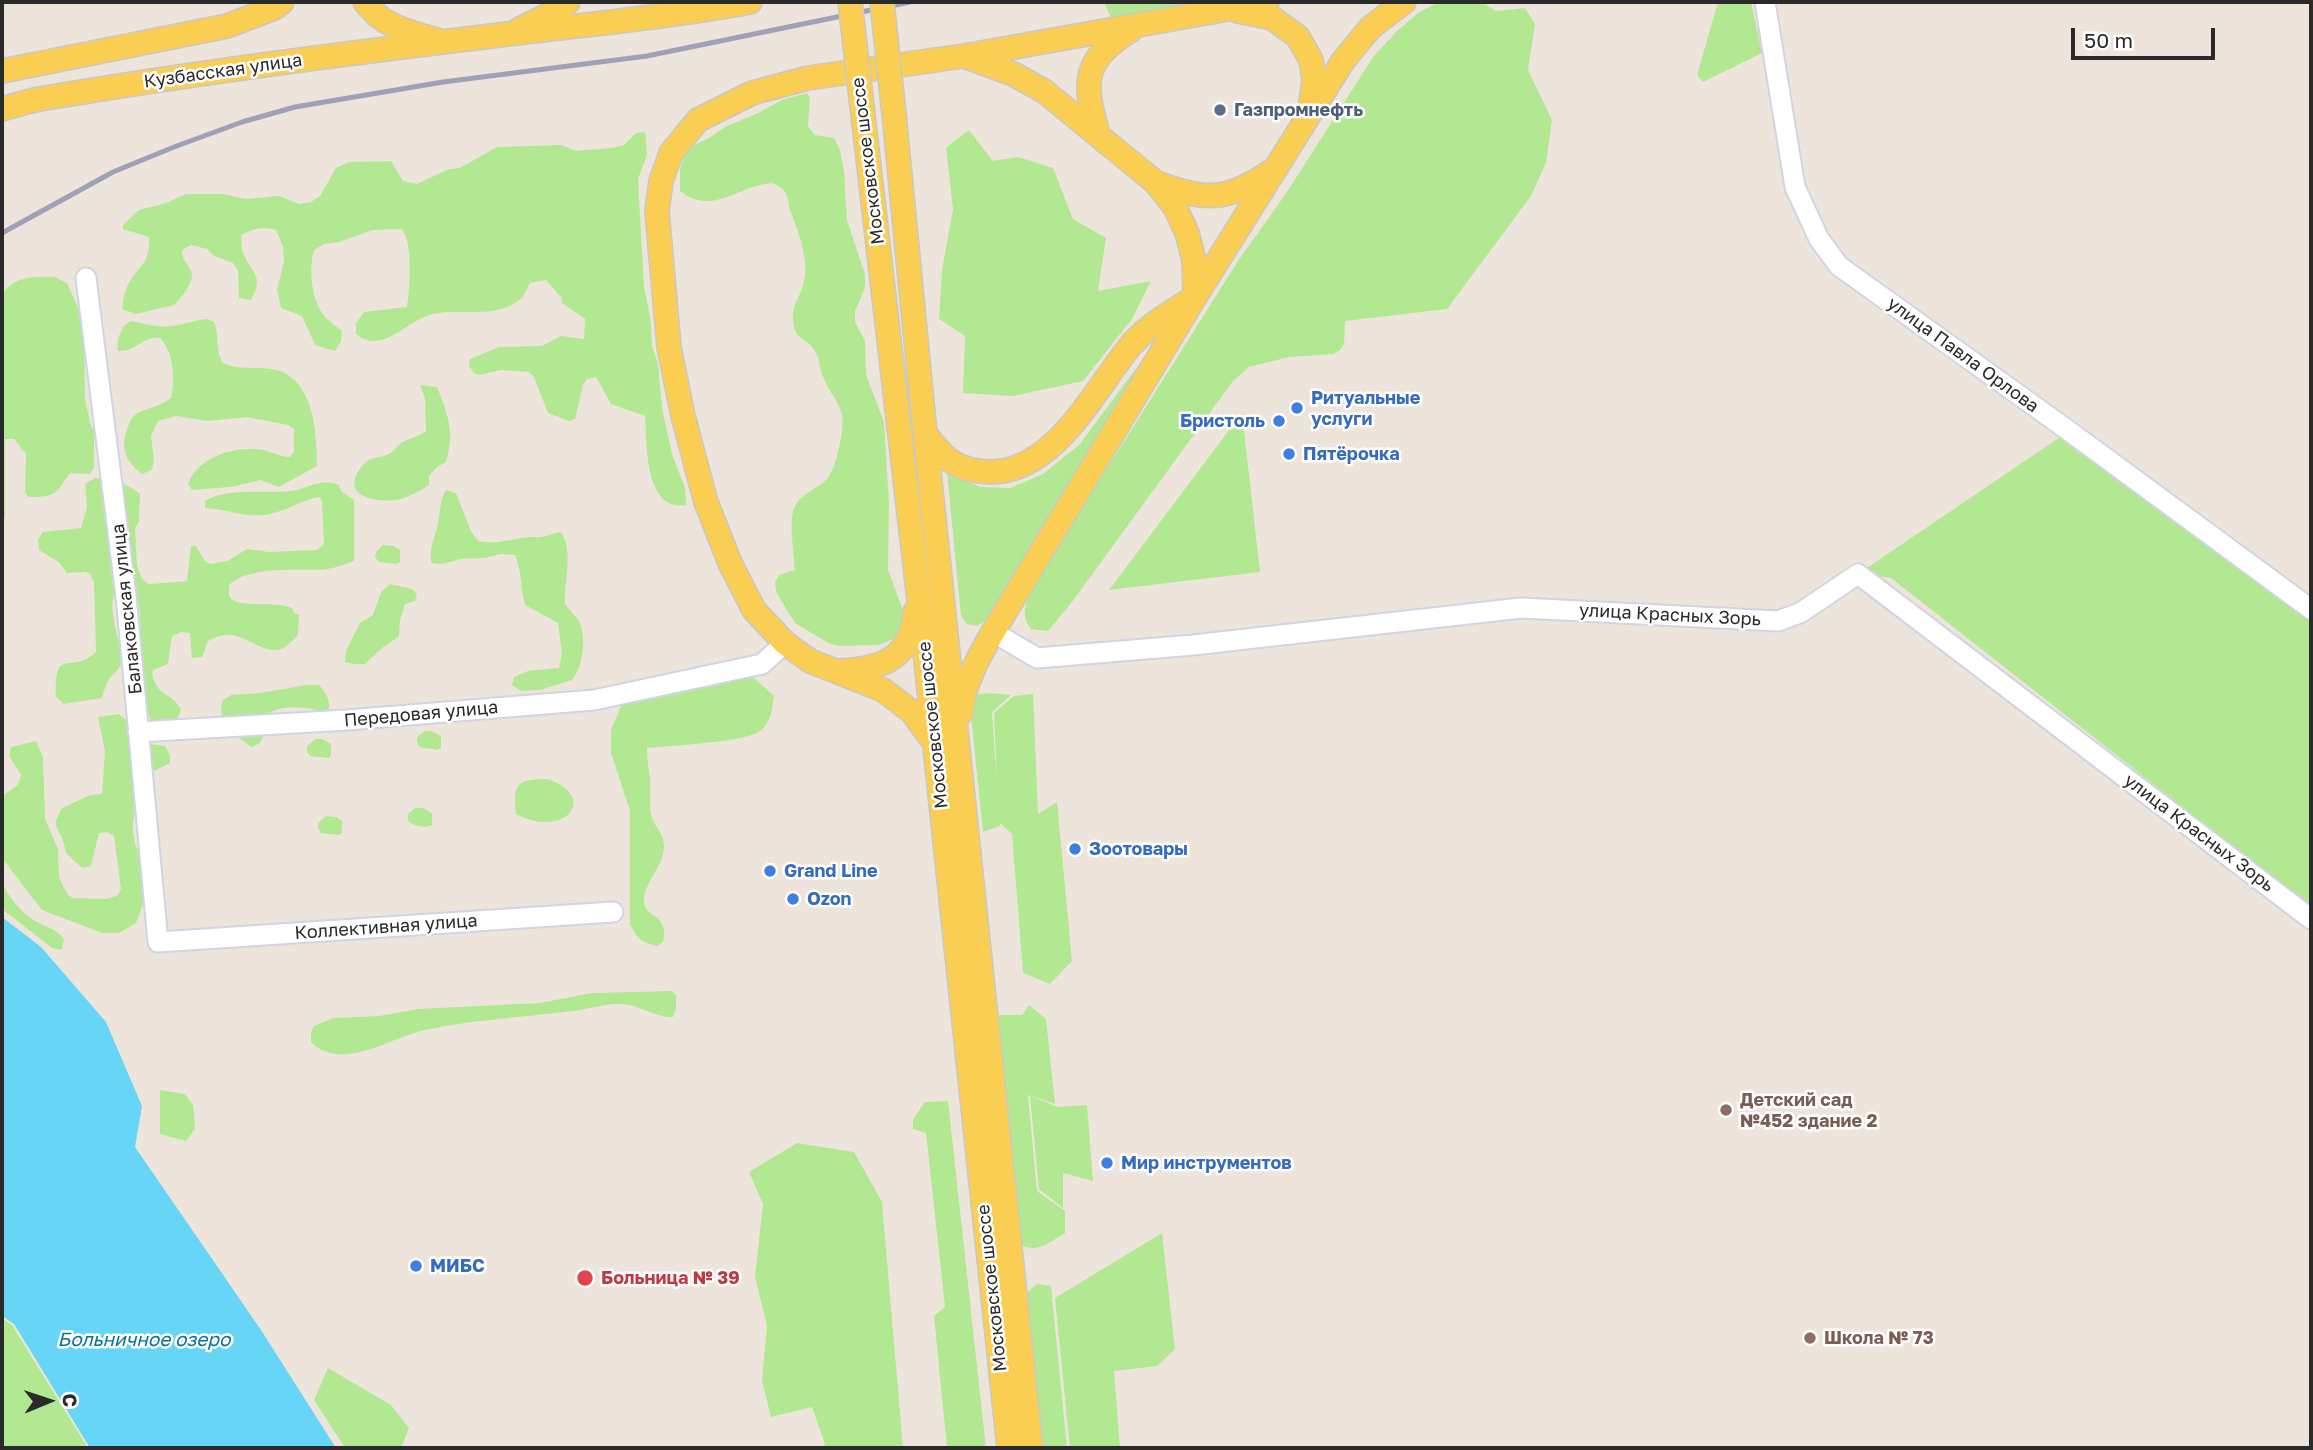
<!DOCTYPE html>
<meta charset="utf-8">
<style>
body{margin:0}
#map{position:relative;width:2313px;height:1450px;overflow:hidden;background:#ede5db;font-family:"Golos Text",sans-serif}
canvas{display:block}
.frame{position:absolute;inset:0;border:4px solid #2a2a2a;pointer-events:none}
.north{position:absolute;left:14px;top:1366px;width:70px;height:70px;-webkit-text-stroke:5px #fff;paint-order:stroke;rotate:88deg;font-size:19px;font-weight:700;line-height:28px;text-align:center;color:#2a2a2a}
.north::after{content:'';display:block;margin:auto;width:24px;height:32px;background:#2a2a2a;clip-path:polygon(50% 0,100% 100%,50% 72%,0 100%)}
.scale{position:absolute;left:2071px;top:28px;width:144px;height:32px;box-sizing:border-box;border:4px solid #2a2a2a;border-top:0;padding-left:9px;font-size:21px;line-height:24px;white-space:nowrap;color:#2a2a2a;-webkit-text-stroke:5px #fff;paint-order:stroke}
</style>
<div id="map">
<canvas width="2313" height="1450"></canvas>
<div class="frame"></div>
<div class="north">С</div>
<div class="scale">50 m</div>
</div>
<script>
const c = document.querySelector('canvas').getContext('2d');
c.lineJoin = 'round';
function paint(path, color) { c.fillStyle = color; c.fill(path, 'evenodd'); }
function trace(path, color, width, dash) { c.strokeStyle = color; c.lineWidth = width; c.lineCap = dash ? 'butt' : 'round'; c.setLineDash(dash || []); c.stroke(path); }
function label(font, color, halo, rows, align = 'center') {
  c.font = font + ' "Golos Text",sans-serif'; c.lineWidth = 5; c.setLineDash([]); c.textBaseline = 'middle'; c.strokeStyle = halo; c.fillStyle = color; for (const [text, x, y, turn = 0] of rows) {
    c.save(); c.translate(x, y); c.rotate((+turn || 0) * Math.PI / 180); c.textAlign = isNaN(turn) ? turn : align; if (halo) c.strokeText(text, 0, 0); c.fillText(text, 0, 0); c.restore();
  }
}
paint(new Path2D(`
 M1104,2h94l-87,16z
 M1439,2h42l15,9 29,-3 10,16 -7,46 24,50 -6,43 -15,33 -84,113 -102,12 -1,23 -4,6 -7,4 -44,3 -40,10 -16,14 -161,221 -24,29 -17,-2c-11,-14 -5,-26 1,-42l206,-326 49,-69 86,-135 23,-25 22,-19z
 M1718,2h33l11,51 -59,29 -6,-7z
 M807,93l3,5 -2,28 7,9 19,3 6,12 4,22 3,48 18,54v14l-10,23v11l10,19 1,34 18,47 5,81 -1,67 16,43 -5,24 -21,8 -38,1 -10,-2 -35,-21 -19,-31 -1,-10 4,-7 16,-5c-1,-16 -7,-50 0,-64 5,-11 19,-16 29,-24 11,-9 15,-35 18,-49 4,-28 -9,-32 -18,-54 -4,-8 -4,-18 -8,-26 -9,-18 -20,-9 -23,-32 -1,-18 6,-21 10,-36 8,-25 -6,-55 -14,-78 -1,-5 -1,-11 -4,-15 -3,-5 -8,-7 -13,-9 -33,2 -60,34 -92,8v-23l4,-12 6,-9 19,-9 16,-11 33,-14 24,-13z
 M969,130l24,31 25,-4 35,11 20,51 33,19 -8,53 53,-10 -19,38 -49,62 -70,15 -50,-3 2,-57 -26,-17 3,-49 11,-61 -7,-61z
 M645,132l2,23 -9,24 6,108 7,35 1,24 6,17 4,45 10,46 13,34 1,17c-42,7 -39,-62 -41,-89l-34,-12 -15,-27 -9,2 -4,6 -8,34 -6,2 -21,-8 -14,-36 -5,-5 -28,-2 -21,5 -5,-1 -6,-8 1,-7 29,-12 43,-1 19,-10 23,3 1,-20 -23,-16 -1,-6 -15,-17 -16,3c-3,6 -6,14 -12,18 -23,18 -59,7 -85,13 -27,6 -50,42 -77,20v-11l8,-11 43,-5c3,-18 6,-64 -5,-78l-29,1 -34,12 -15,2 -10,6c-5,17 -3,46 7,61 4,8 14,14 21,20l-1,10 -6,10 -20,-6 -13,-29 -21,-8 -4,-18 7,-29 -1,-14 -7,-17c-13,-4 -23,-1 -35,5 1,5 0,12 2,17 6,20 23,22 8,48l-12,-2 -1,-28 -5,-7 -19,-7 -7,-7 -16,-4 -9,5c1,13 4,11 9,20 5,11 -10,28 -17,35l-38,9 -14,-5c1,-7 2,-15 5,-22 9,-21 24,-21 22,-50l-26,-8v-4l16,-15 27,-7 20,-9h38l21,5 34,-3 20,8 12,-2 9,-6 16,-28 13,-6 42,-1 12,20 14,3 32,-15 11,-1 37,-21 64,-2 15,6 35,-3 13,-3 12,-12z
 M55,277l12,6 17,38 1,77 5,25 4,8v37l-4,6 -20,-1c-15,22 -15,24 -42,24l-3,-5 1,-38 -12,-15h-9v78l-3,8v-230c11,-19 33,-19 53,-18z
 M207,319l7,3c6,15 0,26 9,41 19,8 31,3 49,6 42,7 45,63 45,97l-38,21 -19,-7 -30,7 -38,3 -4,-6c9,-26 44,-37 70,-35 11,1 21,8 32,8l4,-5v-23l-6,-4 -41,-8 -40,4 -31,-5 -18,5 -7,15 3,24 -2,10 -10,4c-16,-12 -22,-26 -15,-44 2,-6 3,-11 8,-15 12,-8 25,-8 36,-17 4,-18 3,-46 -11,-60 -16,-3 -26,15 -42,13 -2,-10 3,-27 14,-30 14,3 26,7 40,5 13,-2 23,-6 35,-7z
 M1146,355l-160,265 -9,6 -10,-2 -6,-8 -14,-144 33,15 30,1 33,-14 36,-29z
 M420,385l17,2c11,27 18,46 9,75l-9,5 -8,9v9c-9,6 -18,11 -29,14 -26,6 -64,-5 -36,-35 7,-8 17,-6 25,-10 5,-3 8,-8 12,-11 8,-5 17,-6 25,-12l-1,-32z
 M1242,413l18,159 -151,18z
 M2069,431l242,175v302l-420,-330 -33,-4z
 M95,478c15,1 33,5 45,16l-1,28 -4,6 2,38 5,13 7,5 38,-3 4,-35h5l9,15 5,3 17,-3 20,-12 22,3 48,-2 7,-6 -2,-42 -2,-5c-15,2 -28,11 -43,15 -19,7 -36,2 -55,-2 -6,-1 -12,-1 -17,-2v-7c23,-14 59,-7 86,-10 17,-2 30,-14 48,-6l2,6 13,9v61c-9,3 -18,7 -27,8 -31,3 -73,-5 -98,16 0,3 0,10 1,12 7,13 49,2 63,12v3l6,3 -1,20c-4,4 -9,9 -13,12 -18,12 -41,-15 -60,-12 -6,0 -12,4 -17,6l-6,16 -10,1 -2,-25 -9,-1 -9,4 -4,28 -15,6 -1,4c6,24 17,16 29,35l-5,14 -21,2c-19,-21 -12,-91 -16,-120 -1,-7 -6,-14 -9,-20 -36,4 -5,57 -9,79 -2,6 -6,8 -10,13 -5,6 -7,14 -9,21l-38,6 -8,-7c-2,-53 14,-21 40,-45l-2,-70 -4,-8 -5,-2 -18,1 -7,-10 -21,-13 -1,-11 5,-7 38,-4 6,-21 -2,-23z
 M446,490l10,3 15,38 7,10c19,4 33,-2 51,-4 5,0 11,1 17,-1 6,-1 9,-4 15,-4 13,19 3,50 4,72 4,6 10,11 14,17 8,16 4,46 -7,59l-32,10 -19,1 -9,-6 2,-8 14,-6 31,-3 3,-14 -4,-31 -33,-18c-5,-16 -3,-35 -10,-50l-14,-1 -16,4 -24,1 -19,5 -11,-1c-2,-15 4,-25 7,-40 3,-12 1,-22 8,-33z
 M383,545l11,1 6,4v12l-4,2 -17,-2 -4,-5 1,-5z
 M390,584l22,5 5,5 -2,7 -10,3 -5,16 -1,16 -17,12 -17,16h-11l-9,-2 1,-11 14,-28 13,-8 8,-23z
 M750,671l3,6 21,19c-2,13 -2,25 -14,35 -14,11 -91,15 -113,17 0,12 2,21 3,32 1,12 -2,26 2,38 4,11 12,15 12,29 0,19 -21,36 -20,55 1,16 26,12 19,40l-6,4c-15,-4 -20,-7 -27,-22v-113l-19,-58v-23l10,-24 8,-5z
 M306,685h13c7,7 13,18 9,28 -21,-6 -44,-10 -63,2 0,14 1,29 -14,32l-13,-10 2,-16 -2,-2 -16,-2 -1,-11 2,-6 8,-5 29,-2z
 M990,693l21,2 -19,17 5,70 -3,-69 20,-17 19,-2 5,120 19,-12 15,159 -22,23 -27,-11 -11,-139 -12,-11v3l-17,6 -13,-126 9,-12z
 M119,714l10,9 15,20 21,3 5,9v8l-26,13 -4,10 -7,36v9l2,13 9,19 3,31 -11,29 -17,10h-17l-60,-23 -40,-52v-62l16,-11 3,-10 -12,-19 2,-9 25,-6 7,16 2,62 13,30 1,27 4,10 5,9 5,3 34,1 11,-4 3,-6 -7,-53 -7,-4 -8,1 -8,33 -9,2 -16,-15 -3,-13 -7,-14v-6l6,-12 28,-13 12,-1 3,-43 -7,-34z
 M425,731h7l9,5v12l-4,2 -17,-3 -3,-5v-5z
 M315,739h7l9,5v12l-3,2 -18,-2 -3,-5v-5z
 M547,779c54,18 17,61 -31,35 -3,-30 0,-35 31,-35z
 M415,808h8l9,5v12c-7,3 -18,2 -24,-4v-7z
 M326,816l10,1 6,4v12l-3,2 -18,-2 -3,-5v-5z
 M2,883c8,15 18,29 33,38 12,6 21,8 29,18l-2,11 -10,-2 -50,-39z
 M672,991l4,4v14l-3,8c-20,1 -37,-15 -57,-13 -17,1 -35,7 -52,8 -48,6 -96,8 -143,19 -32,8 -81,41 -110,11v-10l3,-6 19,-8 46,-2 39,-7 122,-6 52,-10z
 M1029,1005l17,14 9,85 -27,-9 9,96 28,20v22c-17,10 -26,20 -45,12l-22,-230h24z
 M160,1090l25,4 8,11 2,24 -9,12 -26,-7z
 M1030,1096l28,11 29,-2 6,76 -30,-8v35l-24,-19z
 M948,1101l38,347h-39l-13,-132 11,-9 -19,-174 -13,-4v-10l12,-17z
 M797,1143l57,9 28,50 21,246h-82l4,-4 -13,-37 -41,10 -9,-36 5,-55 -12,-49 8,-73 -14,-32z
 M1162,1233l13,116 -18,17 -43,5 6,77h-50l-15,-150z
 M1037,1284l14,2 16,162h-24l-17,-155z
 M2,1318l10,7 76,123h-86z
 M328,1368l63,37 18,23 -8,20h-56l-31,-48z`), '#b3e893');
paint(new Path2D(`
 M2,917l39,30 65,75 36,84 -7,41 126,183 75,118h-246l-76,-124 -12,-8z`), '#67d5f6');
const minor = new Path2D(`
 M1765,2l30,185 24,52 20,27 230,165 242,178
 M86,278l40,318 32,346 455,-30
 M993,632l44,26 156,-13 328,-37 257,13 22,-8 58,-39 453,345
 M138,732l209,-12 247,-20 168,-36 23,-21`);
const major = new Path2D(`
 M365,2c18,25 44,30 72,38
 M1238,11l34,7 26,19 13,23 3,20 -4,30
 M520,29l42,-21 6,-6
 M967,57l46,17 31,17 111,91 20,25 12,26 7,27 1,37
 M2,71l225,-45 47,-18 8,-6
 M2,109l32,-9c158,-27 316,-47 474,-66 81,-10 162,-17 242,-32
 M894,114l31,319 106,1015
 M863,115l61,528 85,805
 M1098,134c-15,-53 -16,-73 33,-104
 M1155,182c48,19 72,20 115,-10
 M925,433c18,25 31,38 65,39 66,0 105,-84 142,-128 17,-19 39,-32 60,-45
 M840,671c43,-2 71,-13 75,-59
 M961,713c3,-30 17,-55 32,-81l202,-335 148,-236 27,-33 34,-26
 M933,741l-21,-29 -29,-22 -73,-29 -25,-18 -31,-33 -24,-47 -24,-61 -23,-86 -14,-69 -12,-136 4,-30 10,-28 27,-33 54,-27 56,-15 156,-22 303,-54`);
trace(minor, '#d0d4e4', 23);
trace(major, '#c8c8c8', 26);
trace(minor, '#fff', 19);
trace(major, '#face53', 23);
trace(new Path2D(`
 M2,233l111,-61 61,-25 68,-25 53,-15 148,-25 204,-26 263,-54`), '#9da2b6', 5);
const majorBridge = new Path2D(`
 M850,2l13,113
 M882,2l12,112`);
trace(majorBridge, '#c8c8c8', 26, []);
trace(majorBridge, '#face53', 23);
for (const [x, y, r, color] of [
 [1220,110,7,"#5c6f8a"],
 [1297,408,7,"#3f7fe0"],
 [1279,421,7,"#3f7fe0"],
 [1289,454,7,"#3f7fe0"],
 [1075,849,7,"#3f7fe0"],
 [770,871,7,"#3f7fe0"],
 [793,899,7,"#3f7fe0"],
 [1726,1110,7,"#8d6e63"],
 [1107,1163,7,"#3f7fe0"],
 [416,1266,7,"#3f7fe0"],
 [585,1278,9,"#e0444e"],
 [1810,1338,7,"#8d6e63"]
]) { const dot = new Path2D(); dot.arc(x, y, r, 0, 2 * Math.PI); c.fillStyle = color; c.fill(dot); trace(dot, '#fff', 2.5); }
label('18px', '#2a2a2a', '#fff', [
 ["Кузбасская улица",223,71,-8],
 ["Московское шоссе",868,161,-97],
 ["улица Павла Орлова",1963,355,36],
 ["Балаковская улица",127,609,-96],
 ["улица Красных Зорь",1670,615,3],
 ["Передовая улица",421,714,-5],
 ["Московское шоссе",933,725,-96],
 ["улица Красных Зорь",2199,833,37],
 ["Коллективная улица",386,927,-4],
 ["Московское шоссе",992,1288,-96]
]);
label('bold 18px', '#4e5e75', '#fff', [
 ["Газпромнефть",1234,110]
], 'left');
label('bold 18px', '#366cbe', '#fff', [
 ["Ритуальные",1311,398],
 ["услуги",1311,419],
 ["Бристоль",1265,421,"right"],
 ["Пятёрочка",1303,454],
 ["Зоотовары",1089,849],
 ["Grand Line",784,871],
 ["Ozon",807,899],
 ["Мир инструментов",1121,1163],
 ["МИБС",430,1266]
], 'left');
label('bold 18px', '#785e54', '#fff', [
 ["Детский сад",1740,1100],
 ["№452 здание 2",1740,1121],
 ["Школа № 73",1824,1338]
], 'left');
label('bold 18px', '#be3a42', '#fff', [
 ["Больница № 39",601,1278]
], 'left');
label('italic 19px', '#0472a4', '#fff', [
 ["Больничное озеро",144,1340]
]);
</script>
